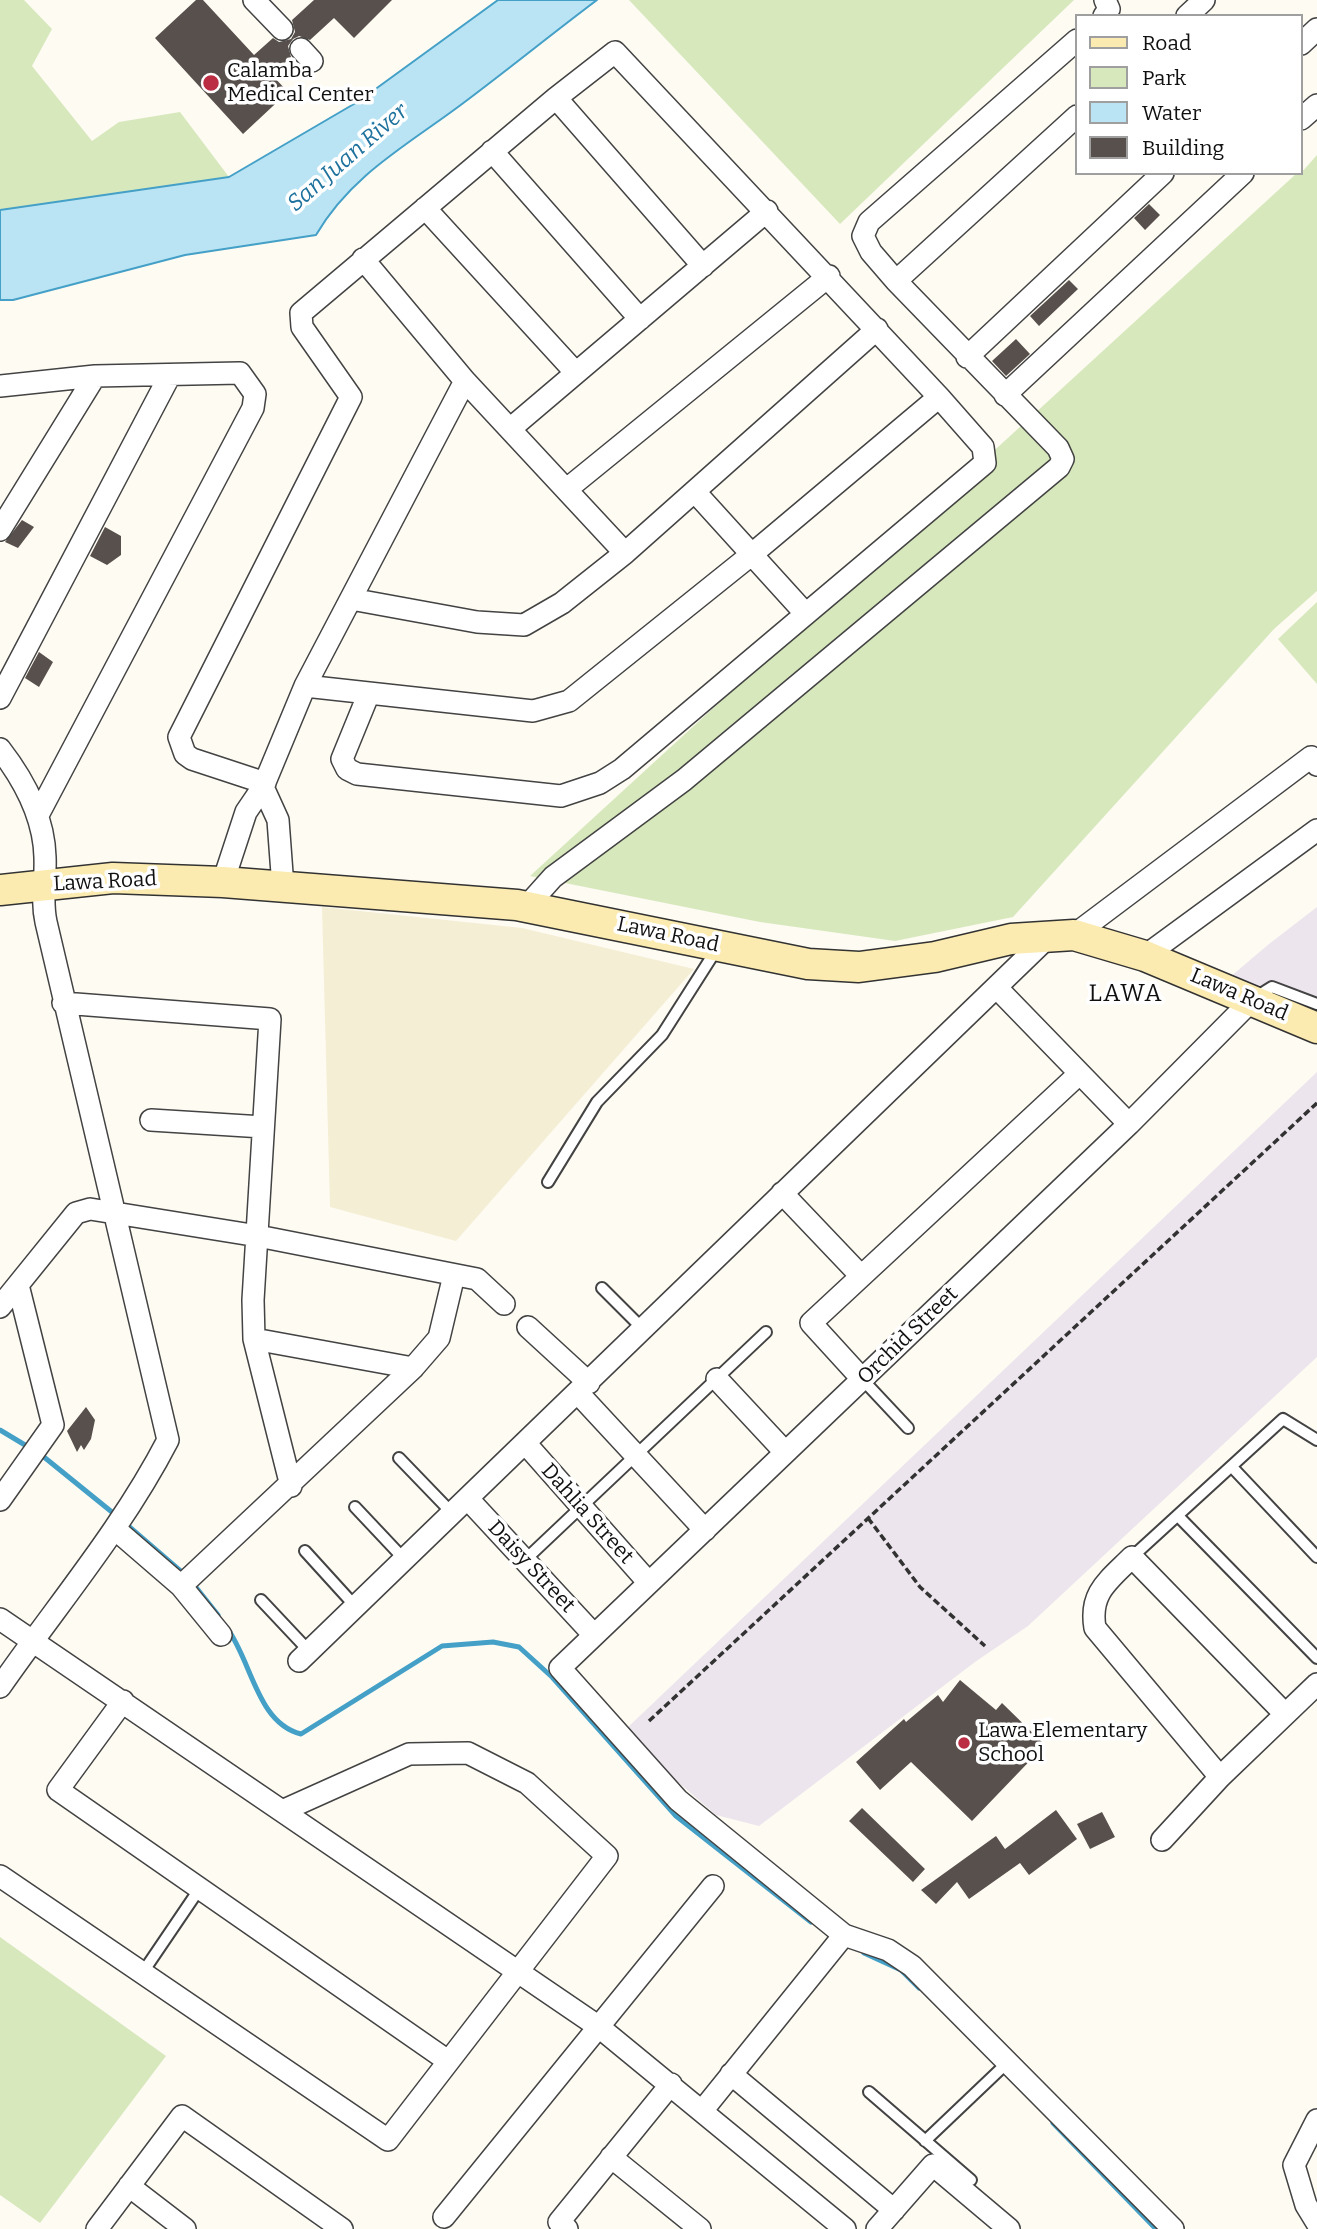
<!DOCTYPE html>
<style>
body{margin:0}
#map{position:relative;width:1317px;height:2229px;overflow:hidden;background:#fefbf3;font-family:Bitter,serif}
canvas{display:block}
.legend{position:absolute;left:1075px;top:14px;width:228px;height:161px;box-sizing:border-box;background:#fff;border:2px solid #9f9f9f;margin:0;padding:9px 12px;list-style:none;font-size:21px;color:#101010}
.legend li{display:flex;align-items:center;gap:14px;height:35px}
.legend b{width:35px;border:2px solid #9f9f9f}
</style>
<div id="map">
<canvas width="1317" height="2229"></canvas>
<ul class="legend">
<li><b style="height:9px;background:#fbebb1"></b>Road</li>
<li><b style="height:19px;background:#d8e8bd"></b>Park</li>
<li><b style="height:19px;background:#bae4f4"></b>Water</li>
<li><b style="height:19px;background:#58504c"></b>Building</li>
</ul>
</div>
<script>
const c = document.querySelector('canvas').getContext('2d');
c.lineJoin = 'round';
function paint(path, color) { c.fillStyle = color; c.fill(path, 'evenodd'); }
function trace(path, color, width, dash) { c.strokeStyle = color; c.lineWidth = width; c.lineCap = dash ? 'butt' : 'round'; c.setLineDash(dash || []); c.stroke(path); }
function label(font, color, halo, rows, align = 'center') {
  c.font = font + ' Bitter,serif'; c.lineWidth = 7; c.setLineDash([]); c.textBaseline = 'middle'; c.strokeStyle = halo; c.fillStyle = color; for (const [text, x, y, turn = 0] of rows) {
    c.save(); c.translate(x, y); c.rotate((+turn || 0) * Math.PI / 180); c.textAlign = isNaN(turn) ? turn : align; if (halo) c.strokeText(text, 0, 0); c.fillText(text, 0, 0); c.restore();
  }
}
paint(new Path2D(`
 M1317,907v115l-94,-39 46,-39z
 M1317,1072v285l-289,269 -53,36 -216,164 -43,-11 -46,-40 -43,-47z`), '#ece5ed');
paint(new Path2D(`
 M322,907l200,21 172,41 -238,272 -126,-34z`), '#f4eed4');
paint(new Path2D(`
 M0,0h24l28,29 -20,37 60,75 27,-19 61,-10 49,65 -229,34z
 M629,0h445l-234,224z
 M1317,155v436l-43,38 -261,288 -118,24 -135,-19 -230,-46 767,-703h4z
 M1317,602v82l-39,-45z
 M0,1937l166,119 -126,167 -40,-28z`), '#d8e8bd');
const water = new Path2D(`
 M498,0h99c-44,33 -87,68 -131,101 -55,42 -114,72 -150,134l-131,20 -172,45h-13v-90l229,-33 130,-76z`);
paint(water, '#bae4f4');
trace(water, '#44a0c7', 2);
trace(new Path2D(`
 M0,1430l30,18
 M39,1453l79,64
 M126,1524l58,50
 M191,1581l27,34
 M227,1628c25,34 30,95 74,106l141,-88 51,-4 26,5 33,30 124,139 135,106
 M864,1953l37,17 18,18
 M1053,2123l103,106`), '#44a0c7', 5);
paint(new Path2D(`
 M196,0h7l51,55 19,-17 6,4 12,-3 4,-7 -3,-12 22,-20h78l-38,38 -20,-20 -24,22 -11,-4 -6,3 -5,7 3,11 -19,18 16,17 -45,42 -88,-96z
 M1149,204l11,11 -15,15 -11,-12z
 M1069,280l9,9 -39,37 -9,-10z
 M1016,339l14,15 -24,22 -14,-15z
 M22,520l12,7 -16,21 -13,-6z
 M105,527l16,9v19l-14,10 -17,-9z
 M39,652l14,10 -14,25 -14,-9z
 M86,1407l9,13 -4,19 -7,11 -3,-5 -4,7 -10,-21z
 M960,1680l36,30 6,-7 43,42 -73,76 -61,-59 -31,28 -24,-28 48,-43 2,3 32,-27 5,7z
 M862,1808l63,61 -12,13 -64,-61z
 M1056,1810l21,29 -48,36 -9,-12 -51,36 -12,-17 -21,22 -15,-14 75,-54 9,13z
 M1102,1812l13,25 -25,12 -13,-25z`), '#58504c');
const service = new Path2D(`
 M1256,997l16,-10 45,17
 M548,1182l49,-80 65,-67 56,-88
 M602,1288l41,41
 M863,1380l45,48
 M399,1458l54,56
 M1232,1467l85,90
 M355,1507l49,52
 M1179,1517l138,141
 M305,1551l50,55
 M1132,1557l151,-138 34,21
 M525,1560l241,-228
 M261,1600l48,51
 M141,1975l59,-87
 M869,2092l102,88
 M925,2141l83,-79`);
const minor = new Path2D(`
 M254,0l28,29
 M1104,16l5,-7 -4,-9
 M1187,16l17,-16
 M1301,44l16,-15
 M301,49l11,12
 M556,98l147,168
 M1301,119l16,-14
 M492,151l148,168
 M425,208l151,165
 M363,259l102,122 160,172
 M896,281l181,-165
 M967,357l196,-184
 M0,386l95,-10 145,-3 15,21 -2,14 -215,407
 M1005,395l238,-222
 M510,429l257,-218
 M567,489l262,-213
 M696,493l108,119
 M0,530l95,-154
 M351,599l126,23 47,3 38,-22 63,-50 252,-224
 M305,686l228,25 36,-10 182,-146 188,-158
 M0,698l170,-323
 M0,749c24,31 44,67 45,108 1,23 -4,42 1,65l122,518c-46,89 -111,165 -168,247
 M265,783l-73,-24 -7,-5 -6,-17 172,-340 -49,-70 -1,-14 255,-215 59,-46 324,345 44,50 2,16 -363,306 -22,14 -39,13 -204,-22 -10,-5 -5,-10 27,-66
 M263,787l15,33 5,67
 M223,882l23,-70 17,-25 42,-101 160,-305
 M527,906l26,-29 131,-97 375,-313 4,-8 -5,-11 -162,-167 -25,-29 -8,-16 6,-14 208,-182
 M1074,935l237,-178 6,8
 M1145,956l172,-126
 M997,988l132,136
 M63,1003l207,16 -17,281 1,39 37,147
 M151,1120l112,7
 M782,1193l79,83
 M0,1307l76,-94 14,-4 168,27 219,43 27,25
 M528,1327l61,56
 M254,1339l159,29
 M717,1379l68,73
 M863,1380l-52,-57 268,-249
 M578,1393l127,137
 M526,1444l123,139
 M468,1499l126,136
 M0,1500l53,-75 -35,-140
 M115,1529l66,57 40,49
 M181,1586l232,-218 26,-30 15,-63
 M0,1619l599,408 246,202
 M299,1661l750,-725
 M123,1701l-65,89 390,271
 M1220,1777l-125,-149c-6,-35 13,-47 37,-71l153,157
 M1162,1840l58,-63 97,-93
 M0,1876l388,264 219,-284 -80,-73 -59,-30 -59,1 -127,57
 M731,2074l163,136
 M702,2111l142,-176
 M1317,2120l-23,45 12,40 11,18
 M611,2157l89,72
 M129,2186l56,43
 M444,2217l269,-331
 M97,2229l85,-113 160,113
 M567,2229l-8,-7 112,-138
 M877,2229l56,-64 76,64
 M1173,2229l-261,-263 -24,-16 -44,-15 -166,-135 -118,-132 569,-544 123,-124`);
const secondary = new Path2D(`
 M0,890l113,-12 110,4 294,23 291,59 51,3 76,-10 76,-18 63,-4 71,21 172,72`);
trace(service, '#434343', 14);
trace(minor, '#434343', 24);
trace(secondary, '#323232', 33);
trace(new Path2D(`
 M868,1518l52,69 65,59
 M649,1721l668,-618`), '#323232', 3.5, [7, 3.5]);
trace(service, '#fff', 10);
trace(minor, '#fff', 21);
trace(secondary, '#fbebb1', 30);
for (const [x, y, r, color] of [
 [211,83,9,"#ba2d42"],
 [964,1743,7,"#ba2d42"]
]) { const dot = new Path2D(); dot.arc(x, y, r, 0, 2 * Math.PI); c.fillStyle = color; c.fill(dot); trace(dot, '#fff', 2.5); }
label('21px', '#101010', '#fff', [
 ["Calamba",227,71],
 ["Medical Center",227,95],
 ["Lawa Elementary",978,1731],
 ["School",978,1755]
], 'left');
label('21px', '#101010', '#fff', [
 ["Lawa Road",105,882,-3],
 ["Lawa Road",668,935,12],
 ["Lawa Road",1239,995,23],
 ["Orchid Street",908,1336,-44],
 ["Dahlia Street",587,1514,48],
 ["Daisy Street",531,1567,47]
]);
label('italic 23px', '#1e729d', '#fff', [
 ["San Juan River",348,158,-41]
]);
c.letterSpacing = '2px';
label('24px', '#101010', '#fff', [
 ["LAWA",1126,994]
]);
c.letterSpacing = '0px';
</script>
